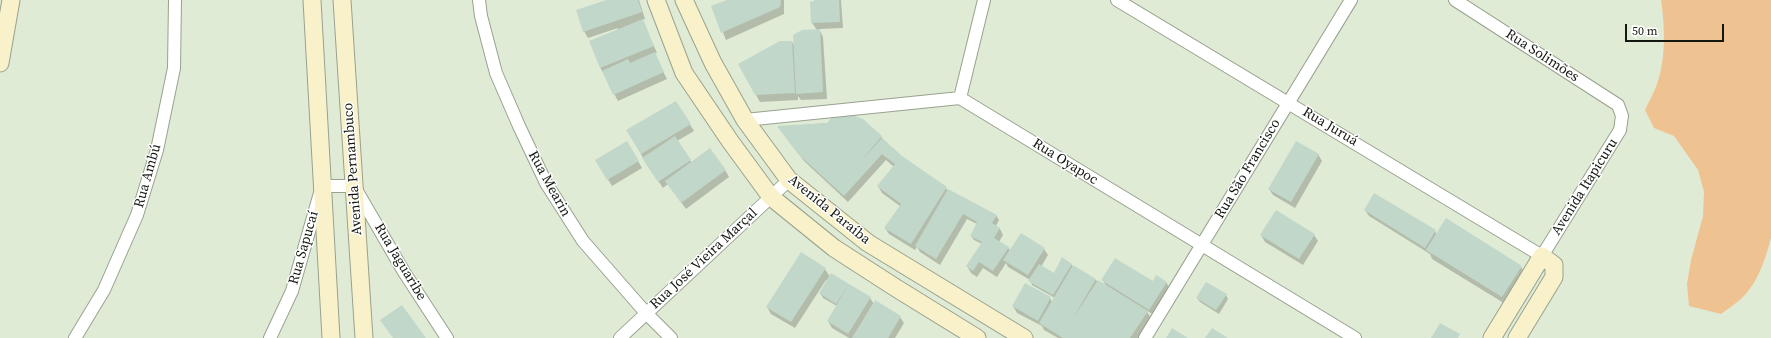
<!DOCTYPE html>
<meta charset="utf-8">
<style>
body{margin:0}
#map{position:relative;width:1771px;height:338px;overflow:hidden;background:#e0ebd6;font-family:"Source Serif 4",serif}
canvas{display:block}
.scale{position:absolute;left:1625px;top:24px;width:99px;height:18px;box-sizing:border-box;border:2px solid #141710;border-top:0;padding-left:5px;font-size:12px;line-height:14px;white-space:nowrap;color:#141710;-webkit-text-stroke:3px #fff;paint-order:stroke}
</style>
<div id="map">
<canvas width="1771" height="338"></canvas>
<div class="scale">50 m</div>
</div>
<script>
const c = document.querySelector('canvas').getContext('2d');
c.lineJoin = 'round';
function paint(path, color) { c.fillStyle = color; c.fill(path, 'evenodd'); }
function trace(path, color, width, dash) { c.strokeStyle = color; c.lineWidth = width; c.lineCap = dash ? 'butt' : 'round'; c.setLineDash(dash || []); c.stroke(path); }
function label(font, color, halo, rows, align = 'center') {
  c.font = font + ' "Source Serif 4",serif'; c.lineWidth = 3; c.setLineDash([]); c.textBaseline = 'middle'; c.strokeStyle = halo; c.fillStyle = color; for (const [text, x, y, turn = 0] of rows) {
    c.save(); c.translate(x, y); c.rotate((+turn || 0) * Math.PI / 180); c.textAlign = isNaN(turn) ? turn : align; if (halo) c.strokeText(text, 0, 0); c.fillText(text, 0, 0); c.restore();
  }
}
paint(new Path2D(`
 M1661,0h110v238c-6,22 -13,45 -30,61 -6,5 -13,10 -20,15l-32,-8 -2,-22 4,-24 12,-44 1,-24 -6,-22 -24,-34 -20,-8 -9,-18c4,-9 9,-17 12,-26 9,-25 8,-58 4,-84z`), '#efc391');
paint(new Path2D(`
 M609,0h30l6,19 -3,1 15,33 -3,1 13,25 -49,22 -18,-34 18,-39 -30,10 -4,-7z
 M730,0h54v14l-58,26 -13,-33z
 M815,0h26l2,28 -24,1 4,8 4,62 -26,1 -3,-4v4l-38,2 -21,-38 53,-22 3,5 22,-17 -5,-7z
 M676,102l18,29 -17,10 15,22 33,7 4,7 -43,32 -18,-25 -5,4 -16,-23 -19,-34z
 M863,120l38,36 45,32 2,3 48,24 3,5 -3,6 4,3 3,6 -4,7 9,5 2,4 34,-2 4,6 -7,12 13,7 17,-10 2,3 33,19 -3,-6 63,2 3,5 -17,27 -6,-4 6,10 -12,18h-82l-14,-8 -2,-4 -25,-13 -4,-7 37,-8 2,4 3,-4 -23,-13 -2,-5 -22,-13 -2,-4 -9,14 -14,-9 -6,9 -6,-4 -4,-7 15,-22 -8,-4 -3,-4 6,-12 -10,-5 -27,46 -20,-13 -3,-5 -2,3 -26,-16 -4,-6 15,-22 -18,-13 -4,-7 16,-19 -8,-7 -38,42 -44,-41 -26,-34z
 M627,142l15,26 -30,18 -16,-26z
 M1318,154l4,7 -27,47 -22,-13 -4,-6z
 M1365,210l70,21 2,4 84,32 5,8 -19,30 -75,-46 -2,-5 -61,-38z
 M1261,235h53l4,6 -15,24 -38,-23z
 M825,269l5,8 18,7 22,14 4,6 26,13 4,6 -9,15h-46l-17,-10 -4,-7 9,-15 -14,-8 -3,-5 8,-12 -2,-1 -31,48 -24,-14 -4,-7z
 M1226,295l2,4 -9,15 -19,-12 -3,-4z`), '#0003');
paint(new Path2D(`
 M606,0h32l4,12 -59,20 -7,-22z
 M727,0h54l-1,7 -59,26 -10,-27z
 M814,0h25l1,22 -29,1 -1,-21 4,-1z
 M643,19l11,27 -54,22 -11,-27z
 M820,29l3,63 -27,2 -3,-59 9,-5z
 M780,41h12l3,52 -40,2 -17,-31z
 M655,52l9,20 -51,23 -11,-24 26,-12 2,4z
 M676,101l15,23 -50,30 -15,-24z
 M833,116h22l8,3 19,17 -22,26 22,-24 20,18 45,31 -36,57 -27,-16 17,-24 -24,-18 18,-22 -13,-10 -38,42 -46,-42 -21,-28 50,-3z
 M675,136l16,24 -33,22 -16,-24z
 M627,141l12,20 -32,19 -12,-20z
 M1296,141l23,13 -28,48 -23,-13z
 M710,148l16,22 -45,33 -16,-22z
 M948,189l49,26 -5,8 8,5 -6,10 15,9 -16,24 -14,-9 -6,9 -7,-5 16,-24 -12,-6 7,-14 -14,-8 -27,45 -21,-13z
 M1374,193l62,37 -11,18 -61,-38z
 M1276,210l39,24 -16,25 -39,-24z
 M1446,218l76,48 -20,31 -76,-47z
 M1021,233l24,15 -17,27 -25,-15z
 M801,252l25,16 -35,54 -25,-15z
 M1062,257l10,7 -19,31 -25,-14 11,-17 15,9z
 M1115,258l38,23 3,-6 11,7 -18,28 -48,-30z
 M1073,265l23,14 -24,41 26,-40 50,31 -18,27h-67l-24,-15z
 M831,273l18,11 -13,20 -17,-11z
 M1206,282l21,12 -11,16 -20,-12z
 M1025,283l26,14 -13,24 -26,-15z
 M849,284l22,13 -23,37 -21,-13z
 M875,300l26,16 -13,22h-36z
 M402,305l24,33h-33l-13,-18z
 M1440,323l20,11 -2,4h-27z
 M1172,328l16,10h-22z
 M1212,328l16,10h-23z`), '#c1d7c9');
const street = new Path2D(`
 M479,0l2,16 15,57 23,53 27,57 37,58 63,72 25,25
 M1117,0l425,256 78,-126 2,-14 -4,-11 -163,-105
 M960,98l24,-98
 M745,120l215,-22 395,240
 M75,338l29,-48 33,-75 20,-65 17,-82 1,-68
 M270,338l22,-47 30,-105h32l50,86 43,66
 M620,338l169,-158
 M1145,338l206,-338`);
const secondary = new Path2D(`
 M312,0l19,338
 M342,0l22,338
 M656,0l28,73 46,68 41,56 63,51 62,40 81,50
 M684,0l29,63 32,57 44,60 79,63 156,95
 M0,63l11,-63
 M1492,338l50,-82 12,9v12l-37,61`);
trace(street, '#98a28f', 14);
trace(secondary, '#98a28f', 19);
trace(street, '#fff', 12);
trace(secondary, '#f8f1c9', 17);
label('14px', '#141710', '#fff', [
 ["Rua Solimões",1542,56,33],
 ["Rua Juruá",1330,127,31],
 ["Rua Oyapoc",1065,162,32],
 ["Avenida Pernambuco",353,169,-94],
 ["Rua São Francisco",1248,169,-59],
 ["Rua Ambú",148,176,-74],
 ["Rua Mearin",549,184,61],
 ["Avenida Itapicuru",1585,187,-58],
 ["Avenida Paraíba",829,210,39],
 ["Rua Sapucaí",304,248,-74],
 ["Rua José Vieira Marçal",704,259,-43],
 ["Rua Jaguaribe",400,262,59]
]);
</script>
